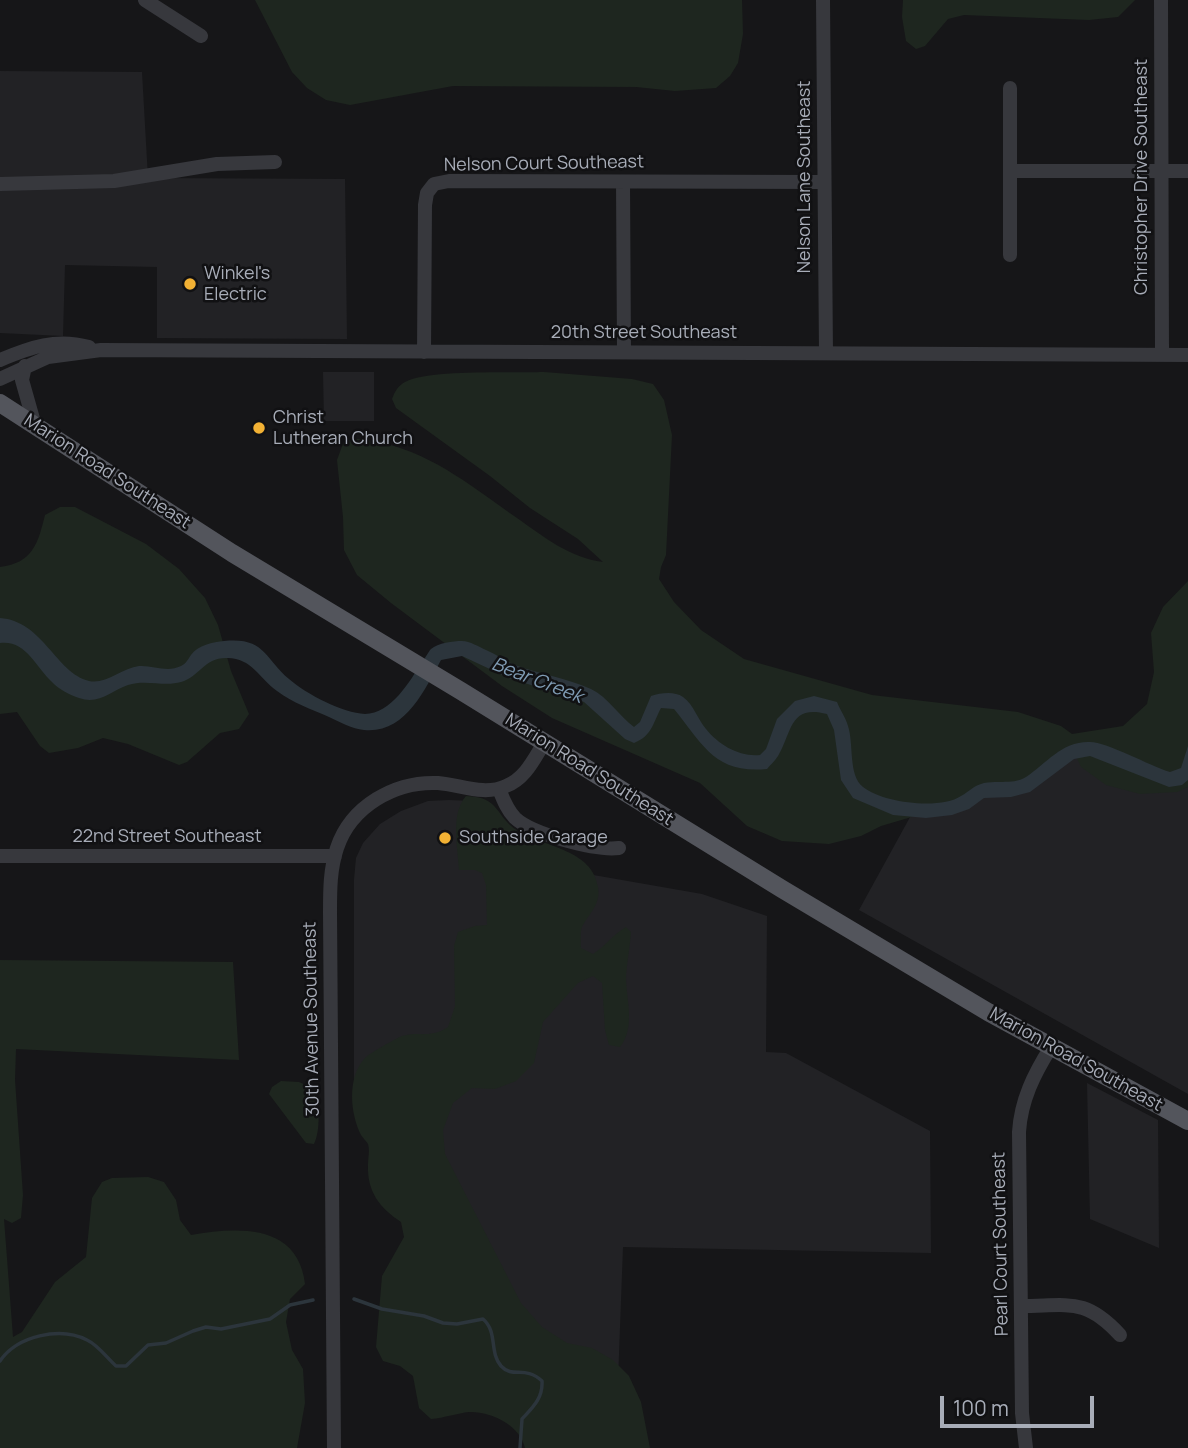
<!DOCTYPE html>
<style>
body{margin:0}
#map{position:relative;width:1188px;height:1448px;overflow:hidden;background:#161618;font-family:Manrope,sans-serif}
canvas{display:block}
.scale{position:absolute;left:940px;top:1396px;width:154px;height:32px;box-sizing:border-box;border:4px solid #a8adb8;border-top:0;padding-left:9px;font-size:21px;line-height:24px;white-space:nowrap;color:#a8adb8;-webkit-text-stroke:5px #111113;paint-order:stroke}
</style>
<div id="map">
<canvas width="1188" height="1448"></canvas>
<div class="scale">100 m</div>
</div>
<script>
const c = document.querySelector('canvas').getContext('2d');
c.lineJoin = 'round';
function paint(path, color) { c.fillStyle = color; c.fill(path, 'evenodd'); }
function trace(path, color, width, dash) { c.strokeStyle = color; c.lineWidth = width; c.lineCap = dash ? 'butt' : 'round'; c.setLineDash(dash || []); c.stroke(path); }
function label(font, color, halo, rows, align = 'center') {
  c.font = font + ' Manrope,sans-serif'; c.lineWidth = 5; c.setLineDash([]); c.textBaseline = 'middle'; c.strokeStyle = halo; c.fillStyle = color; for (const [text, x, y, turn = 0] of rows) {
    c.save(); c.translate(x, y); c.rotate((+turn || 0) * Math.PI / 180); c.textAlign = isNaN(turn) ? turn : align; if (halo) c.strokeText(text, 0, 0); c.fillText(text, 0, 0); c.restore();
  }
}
paint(new Path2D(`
 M0,71l142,1 6,106 197,1 2,160 -190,-1v-71l-92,-2 -2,71 -63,-3z
 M323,372h51v49h-50z
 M1073,749l115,19v326l-329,-184 56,-102z
 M449,800l23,1 26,117 -21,141 -123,29v-208l2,-22 7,-15 17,-19 21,-13 27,-10z
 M582,873l120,21 65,22 -1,136 20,1 144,78 1,122 -308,-6 -5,134 -114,-53 -66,-157 4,-68z
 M1087,1083l71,37 1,128 -69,-29z`), '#222225');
paint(new Path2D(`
 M255,0h487l1,34 -5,29 -8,13 -14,12 -41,3 -39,-4 -183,-1 -103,19 -24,-5 -19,-12 -15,-16z
 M903,0h232l-17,17 -29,3 -125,-5 -16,4 -23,27 -9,3 -10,-8 -4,-24z
 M544,372l88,7 21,5 11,16 8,35 -6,120 -5,12 -2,12 15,23 27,28 43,29 128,36 146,17 43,14 11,8 51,-8 24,-22 7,-32 -3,-39 12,-26 25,-26v206l-11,5 -37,2 -34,-9 -25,-18 -8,-17 -56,36 -136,40 -20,10 -32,8 -47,-3 -35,-15 -47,-43 -148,-65 -50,-32 -111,-83 -34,-28 -13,-25 -1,-33 -6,-57 7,-19c15,-4 26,-1 42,3 48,11 91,46 131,74 27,19 53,40 86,44l-25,-23 -48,-31 -40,-32 -94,-68 -4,-9c3,-8 6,-13 13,-17 23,-13 109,-9 139,-10z
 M60,507h15l71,37 33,25 26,29 13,27 13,46 18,43 -10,15 -19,4 -33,29 -8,3 -51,-21 -25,-6 -25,10 -29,5 -9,-7 -23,-34 -17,2v-147c33,-4 38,-24 45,-52z
 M466,796c35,1 28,20 52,35 27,16 75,19 80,56 3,18 -9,26 -16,40 -2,5 -1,15 -1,21l12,6c13,-8 19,-19 33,-27l5,5c-1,15 -4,30 -5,44 0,24 10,51 -6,71l-11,-2 -4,-15 -3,-47 -9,-7 -15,7 -35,39 -9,41 -18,18 -21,8 -23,-1 -19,15 -10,27 2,24 76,149 21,24 25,16 25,5 21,12 16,16 12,26 9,46h-125c-4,-22 -34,-37 -56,-36 -11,1 -25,6 -38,7l-12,-11 -6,-32 -13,-10 -17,-5 -7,-14 6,-71 22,-39 -3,-15c-21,-14 -34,-30 -33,-57 0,-6 2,-15 0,-21 -2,-3 -5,-6 -7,-9 -11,-22 -14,-58 4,-77 5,-5 30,-19 37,-22 19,-5 27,3 46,-9l7,-21 -1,-60 4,-14 17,-6 12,-1 -1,-40 -4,-12 -7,-3h-16c-1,-22 -9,-56 7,-74z
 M0,960l233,2 6,98 -223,-11 -1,31 8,115 -2,23 -9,5 -8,-4 9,118 9,-5 33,-50 31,-25 6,-59 10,-16 10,-4 36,-1 16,5 12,18 4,20 11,15c46,-8 107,-12 114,49l-15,15 -4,23 6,28 11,19 2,34 -8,45h-297z
 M281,1081l18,1 16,7c4,16 6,41 -1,55l-8,-1 -37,-49 3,-7z`), '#1e261f');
paint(new Path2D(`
 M0,618c43,3 56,55 89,63 16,4 33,-13 50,-15 14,-1 28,7 42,0 5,-2 7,-7 10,-11 7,-10 22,-13 33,-14 41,-4 40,17 65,38 17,15 54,34 76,35 26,0 45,-33 57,-52 3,-3 6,-10 9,-13 7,-6 22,-8 31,-8 8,0 17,6 24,9 10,4 19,11 29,15 24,9 52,13 76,24 17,8 28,27 43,38l6,-5 11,-26c10,-3 23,-5 32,1 11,8 15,23 23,32 13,16 33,28 54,26l6,-6 11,-30 18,-18 19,-5 23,6c3,8 9,16 11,24 6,18 0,49 15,61 20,16 77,23 98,9 9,-5 12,-10 23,-13 14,-3 29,2 42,-6 21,-14 36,-36 64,-35 17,0 60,24 80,30l11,-4 7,-22v34l-6,5 -13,2 -79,-31 -16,3 -44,33 -19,5 -27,1 -15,11 -17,6 -26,3 -33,-3 -40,-17 -12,-18 -7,-50 -7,-16c-38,-10 -35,19 -49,42 -3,5 -8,9 -11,13 -53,5 -64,-25 -93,-60l-13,-1c-8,15 -9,28 -27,35l-9,-4 -41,-37 -75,-24 -47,-22 -21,4c-17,31 -36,74 -77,70 -12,-1 -24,-8 -35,-13 -18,-8 -36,-14 -52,-26 -18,-13 -26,-34 -51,-33 -22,0 -27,19 -45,24 -17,5 -35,-3 -53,3 -17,6 -29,20 -49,13 -9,-3 -21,-9 -27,-16 -17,-16 -26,-42 -52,-39z`), '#2c353c');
trace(new Path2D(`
 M354,1299l28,10 42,7 19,7 14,1 26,-5c15,13 6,33 18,47 12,13 24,-1 41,15 1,17 -9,26 -20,38l-2,29
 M0,1361c17,-25 60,-35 87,-21 11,5 20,18 29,26h10l22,-21 18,-2 27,-12 13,-4 15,2 49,-10 20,-14 23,-5`), '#2c353c', 3.5);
trace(new Path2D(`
 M145,0l56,36
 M823,0l3,353
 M1161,0l1,354
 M1010,88v167
 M1010,171h178
 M623,182l1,170
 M0,184l114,-3 103,-17 58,-2
 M424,352l1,-147 2,-12 7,-9 15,-3 375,1
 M0,360c31,-13 56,-22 89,-13
 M25,366l-3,14 13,46
 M0,379l48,-22 53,-7 1087,5
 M499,789c4,10 8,21 16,29 17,16 80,33 104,30
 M0,856h335
 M1021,1306c48,0 64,-9 99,29
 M334,1448l-4,-536c0,-22 0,-43 7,-64 14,-42 58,-67 101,-65 23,2 46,13 68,3 19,-7 28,-27 38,-43
 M1026,1448l-4,-35 -3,-281c2,-32 15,-58 32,-85`), '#37383d', 14);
trace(new Path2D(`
 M0,403l232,150 229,138 321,198 206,123 200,109`), '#53555c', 18);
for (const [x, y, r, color] of [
 [190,284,7,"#f2b134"],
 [259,428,7,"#f2b134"],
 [445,838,7,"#f2b134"]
]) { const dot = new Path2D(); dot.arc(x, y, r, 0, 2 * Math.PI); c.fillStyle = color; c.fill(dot); trace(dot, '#111113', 2.5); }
label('18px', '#a8adb8', '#111113', [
 ["Nelson Court Southeast",544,164,-1],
 ["Nelson Lane Southeast",805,177,-90],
 ["Christopher Drive Southeast",1142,177,-90],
 ["20th Street Southeast",644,333],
 ["Marion Road Southeast",107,472,33],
 ["Marion Road Southeast",589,770,32],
 ["22nd Street Southeast",167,837],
 ["30th Avenue Southeast",312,1019,-91],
 ["Marion Road Southeast",1076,1060,29],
 ["Pearl Court Southeast",1001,1244,-91]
]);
label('18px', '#a8adb8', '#111113', [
 ["Winkel's",204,274],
 ["Electric",204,295],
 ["Christ",273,418],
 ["Lutheran Church",273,439],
 ["Southside Garage",459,838]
], 'left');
label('italic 19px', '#7f9bb3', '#111113', [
 ["Bear Creek",537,681,21]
]);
</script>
